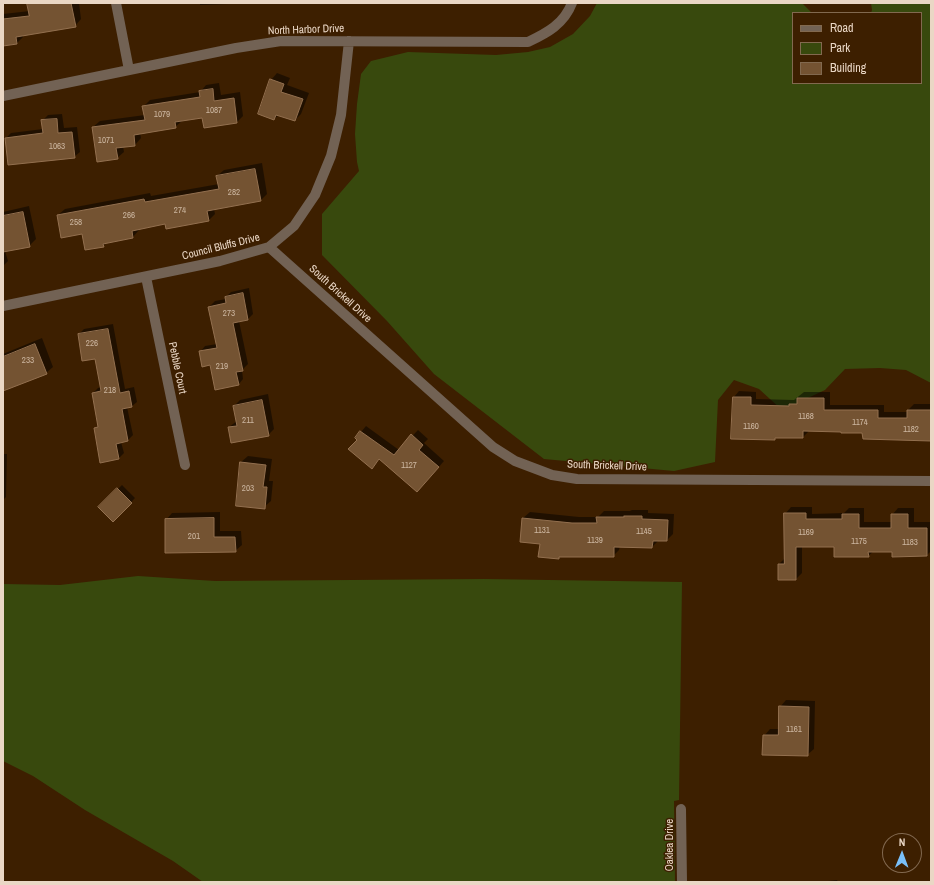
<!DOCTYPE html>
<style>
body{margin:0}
#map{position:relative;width:934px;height:885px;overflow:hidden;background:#3d1f00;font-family:"Archivo Narrow",sans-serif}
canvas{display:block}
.frame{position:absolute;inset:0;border:4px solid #ead7c5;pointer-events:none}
.legend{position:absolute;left:792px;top:12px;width:130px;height:72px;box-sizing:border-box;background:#3d1f00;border:1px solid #82694f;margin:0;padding:5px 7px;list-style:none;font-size:12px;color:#ead7c5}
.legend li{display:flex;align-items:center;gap:8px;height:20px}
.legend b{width:20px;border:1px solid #82694f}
.north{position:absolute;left:882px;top:833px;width:40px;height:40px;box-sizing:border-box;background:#3d1f00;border:1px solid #82694f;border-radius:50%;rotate:1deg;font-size:11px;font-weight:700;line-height:16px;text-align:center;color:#ead7c5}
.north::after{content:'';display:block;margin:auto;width:14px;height:18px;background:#79bff8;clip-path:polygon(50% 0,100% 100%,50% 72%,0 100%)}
</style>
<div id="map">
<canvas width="934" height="885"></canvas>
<div class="frame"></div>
<ul class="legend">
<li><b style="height:5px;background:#726254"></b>Road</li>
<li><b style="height:11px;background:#38490d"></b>Park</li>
<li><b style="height:11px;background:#745332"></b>Building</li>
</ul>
<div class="north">N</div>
</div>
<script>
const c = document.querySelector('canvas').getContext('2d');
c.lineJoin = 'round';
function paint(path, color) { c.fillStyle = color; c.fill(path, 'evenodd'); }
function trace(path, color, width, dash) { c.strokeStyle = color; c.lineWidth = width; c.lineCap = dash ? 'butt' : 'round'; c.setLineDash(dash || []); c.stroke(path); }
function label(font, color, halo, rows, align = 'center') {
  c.font = font + ' "Archivo Narrow",sans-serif'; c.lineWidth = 3; c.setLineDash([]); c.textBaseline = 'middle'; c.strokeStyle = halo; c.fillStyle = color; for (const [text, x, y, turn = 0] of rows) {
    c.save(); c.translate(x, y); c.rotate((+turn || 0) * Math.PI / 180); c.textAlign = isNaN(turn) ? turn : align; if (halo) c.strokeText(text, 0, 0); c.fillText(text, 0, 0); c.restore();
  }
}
paint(new Path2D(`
 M597,3h205l10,10h-19v70h128v-70h-50l1,-3 -1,-7h60v380l-25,-13 -26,-2 -35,1 -20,21 -43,20 -23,-21 -25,-9 -16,20 -3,62 -41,9 -130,-12 -110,-85 -47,-53 -65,-66v-41l37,-43 -2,-9 -2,-28 2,-30 4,-30 10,-13 37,-9 88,3 32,-3 22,-5 23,-13 17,-18z
 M138,576l77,5 269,-2 198,3 -3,218 -5,1 1,81h-472l-30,-21 -88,-51 -52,-34 -30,-15v-177l57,1z`), '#38490d');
paint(new Path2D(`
 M29,3h50l2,16 -6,7 -53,9 1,2 -7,7 -13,1v-31l27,-3z
 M200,3h56l-56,2z
 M277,73l13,5 -3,7 22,8 -8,21 -6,6 -16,-5 -5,4 -3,-39z
 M219,83l2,12 19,-3 3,24 -6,6 -34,-5 -21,4 -7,6 -35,6 1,5 -6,7 -12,1 1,6 -7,6 -24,-31 7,-6 45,-6 -2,-8 7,-7 50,-8 6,-7z
 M62,114l2,14 13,-1 3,25 -6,5 -68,-19 5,-5 32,-4 -1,-8 6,-6z
 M262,163l5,31 -6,6 -47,9 1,5 -6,6 -43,2 -27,6v2l-6,7 -27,6 -3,3 -45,-31 7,-6 85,-16 1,3 68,-12 -2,-8 7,-6z
 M29,206l7,33 -7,7 -24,5 3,10 -5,5v-54z
 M249,288l4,26 -5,5 -9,2 9,43 -6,6 1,9 -5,6 -27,-21 -11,-12 5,-6 12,-2 -8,-37 6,-6 11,-2v-2l5,-5z
 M113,324l12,65 9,-2 3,15 -5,4 -5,1 6,28 -5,5 -7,2 3,11 -5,5 -24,-29 4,-4 -6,-32 5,-5 3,-1 -5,-29 -17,-24 5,-5z
 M42,338l11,29 -7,6 -43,17v-36z
 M739,391l17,1v7l38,1 10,-8h26v13h54v7h24v-2l6,-6h17v36l-89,-9h-33l-6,6h-27l-1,2 -41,-42z
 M268,394l6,35 -6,6 -39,-8 8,-6 -3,-15 6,-6z
 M366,426l33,24 19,-20 10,9 -4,4 20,18 -21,24 -43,-27 -8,10 -13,-28 2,-8z
 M3,454h4l-1,43 -3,3z
 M248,456l24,3 -3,22h4l-2,20 -7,6 -23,-45z
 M122,485l13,13 -22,23 -13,-14z
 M791,507h21v7l32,-1 5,-5h15v14h28v-7l6,-7h16v14h17v29l-4,4 -34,-4h-19l-6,5 -33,-10h-33v27l-6,6h-17v-15l6,-6v-44z
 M632,510h16v3l26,1 -1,20 -6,6h-8l-7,7 -32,-1 -1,4 -6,6h-52l-3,2 -17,-15 -18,-25 7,-6 49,5h19l6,-6h26z
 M220,512v19h21l1,14 -7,6 -69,-31 6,-7z
 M3,525l1,28 -1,1z
 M786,700l29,1 -1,48 -7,6 -43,-19 6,-7h9l1,-22z
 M837,880l1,2h-18z`), '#0007');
const building = new Path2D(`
 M27,3h44l5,24 -60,10 1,7 -14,2v-27l26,-3z
 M270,79l14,5 -3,8 22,7 -8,22 -19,-6 -2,5 -16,-6z
 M213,89l1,12 20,-3 3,25 -33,5 -2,-10 -27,4 1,6 -42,7 1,11 -19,2 2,11 -21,3 -5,-35 53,-7 -3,-14 58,-9 -1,-6z
 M57,119l1,14 14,-1 3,26 -67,7 -3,-27 38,-5 -2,-13z
 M255,169l6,32 -54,10 2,10 -43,8 -1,-5 -33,7 1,7 -30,6 1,3 -19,3 -3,-16 -21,4 -4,-23 87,-16 1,3 74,-13 -3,-13z
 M23,212l7,35 -27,5v-36z
 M243,293l5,27 -15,3 10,48 -7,1 3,13 -24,5 -5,-25 -8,2 -3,-16 18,-3 -9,-41 18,-4 -1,-6z
 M108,329l12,64 9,-2 3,16 -10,2 6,32 -12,3 3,15 -19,4 -6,-35 4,-1 -6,-34 9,-2 -6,-32 -13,2 -4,-27z
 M35,344l12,30 -44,17v-34z
 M733,397h18v8l38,1v-2h8v-6h27v12h54v8h29v-8h24v31l-68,-2 -1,-6h-21v-1l-38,-1v7h-28v2l-44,-1z
 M262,400l7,36 -38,7 -3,-16 9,-1 -4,-20z
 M360,431l34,24 17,-21 12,11 -4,5 20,17 -22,25 -38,-33 -7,10 -24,-20 9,-9 -2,-2z
 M240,462l26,3 -3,22h4l-2,22 -29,-3z
 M117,488l15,15 -19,19 -15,-15z
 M784,513h22v6h36v-5h17v14h32v-14h17v14h19v28l-35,1v-5h-24l1,5h-35v-10h-38v33h-18v-16h6z
 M624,516h18v3l26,1 -1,21h-14l-1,7 -38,-1v10h-55v2l-21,-2 2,-13 -20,-2 2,-24 50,5h25l-1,-6h28z
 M214,518v19h21l1,15 -71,1v-34z
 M779,706l30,1 -1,49 -46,-1 1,-20h15z`);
paint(building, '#745332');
trace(building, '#93704f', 1);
trace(new Path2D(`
 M116,3l13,67
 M3,96l233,-48 45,-7 247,1c19,-9 36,-18 44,-39
 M269,247l224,200 22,14 37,14 25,4 354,2
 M146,277l39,188
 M3,306l217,-45 49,-14 25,-21 21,-31 16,-39 10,-41 8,-74
 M681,809l1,73`), '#726254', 10);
label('9px', '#ccb6a0', null, [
 ["1087",214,111],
 ["1079",162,115],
 ["1071",106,141],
 ["1063",57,147],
 ["282",234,193],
 ["274",180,211],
 ["266",129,216],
 ["258",76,223],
 ["273",229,314],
 ["226",92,344],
 ["233",28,361],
 ["219",222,367],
 ["218",110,391],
 ["1168",806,417],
 ["211",248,421],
 ["1174",860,423],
 ["1160",751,427],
 ["1182",911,430],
 ["1127",409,466],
 ["203",248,489],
 ["1131",542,531],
 ["1145",644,532],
 ["1169",806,533],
 ["201",194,537],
 ["1139",595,541],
 ["1175",859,542],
 ["1183",910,543],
 ["1161",794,730]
]);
label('11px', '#ead7c5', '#3d1f00', [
 ["North Harbor Drive",306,30,-2],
 ["Council Bluffs Drive",221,247,-14],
 ["South Brickell Drive",340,294,42],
 ["Pebble Court",177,368,78],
 ["South Brickell Drive",607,466,2],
 ["Oaklea Drive",670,845,-90]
]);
</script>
